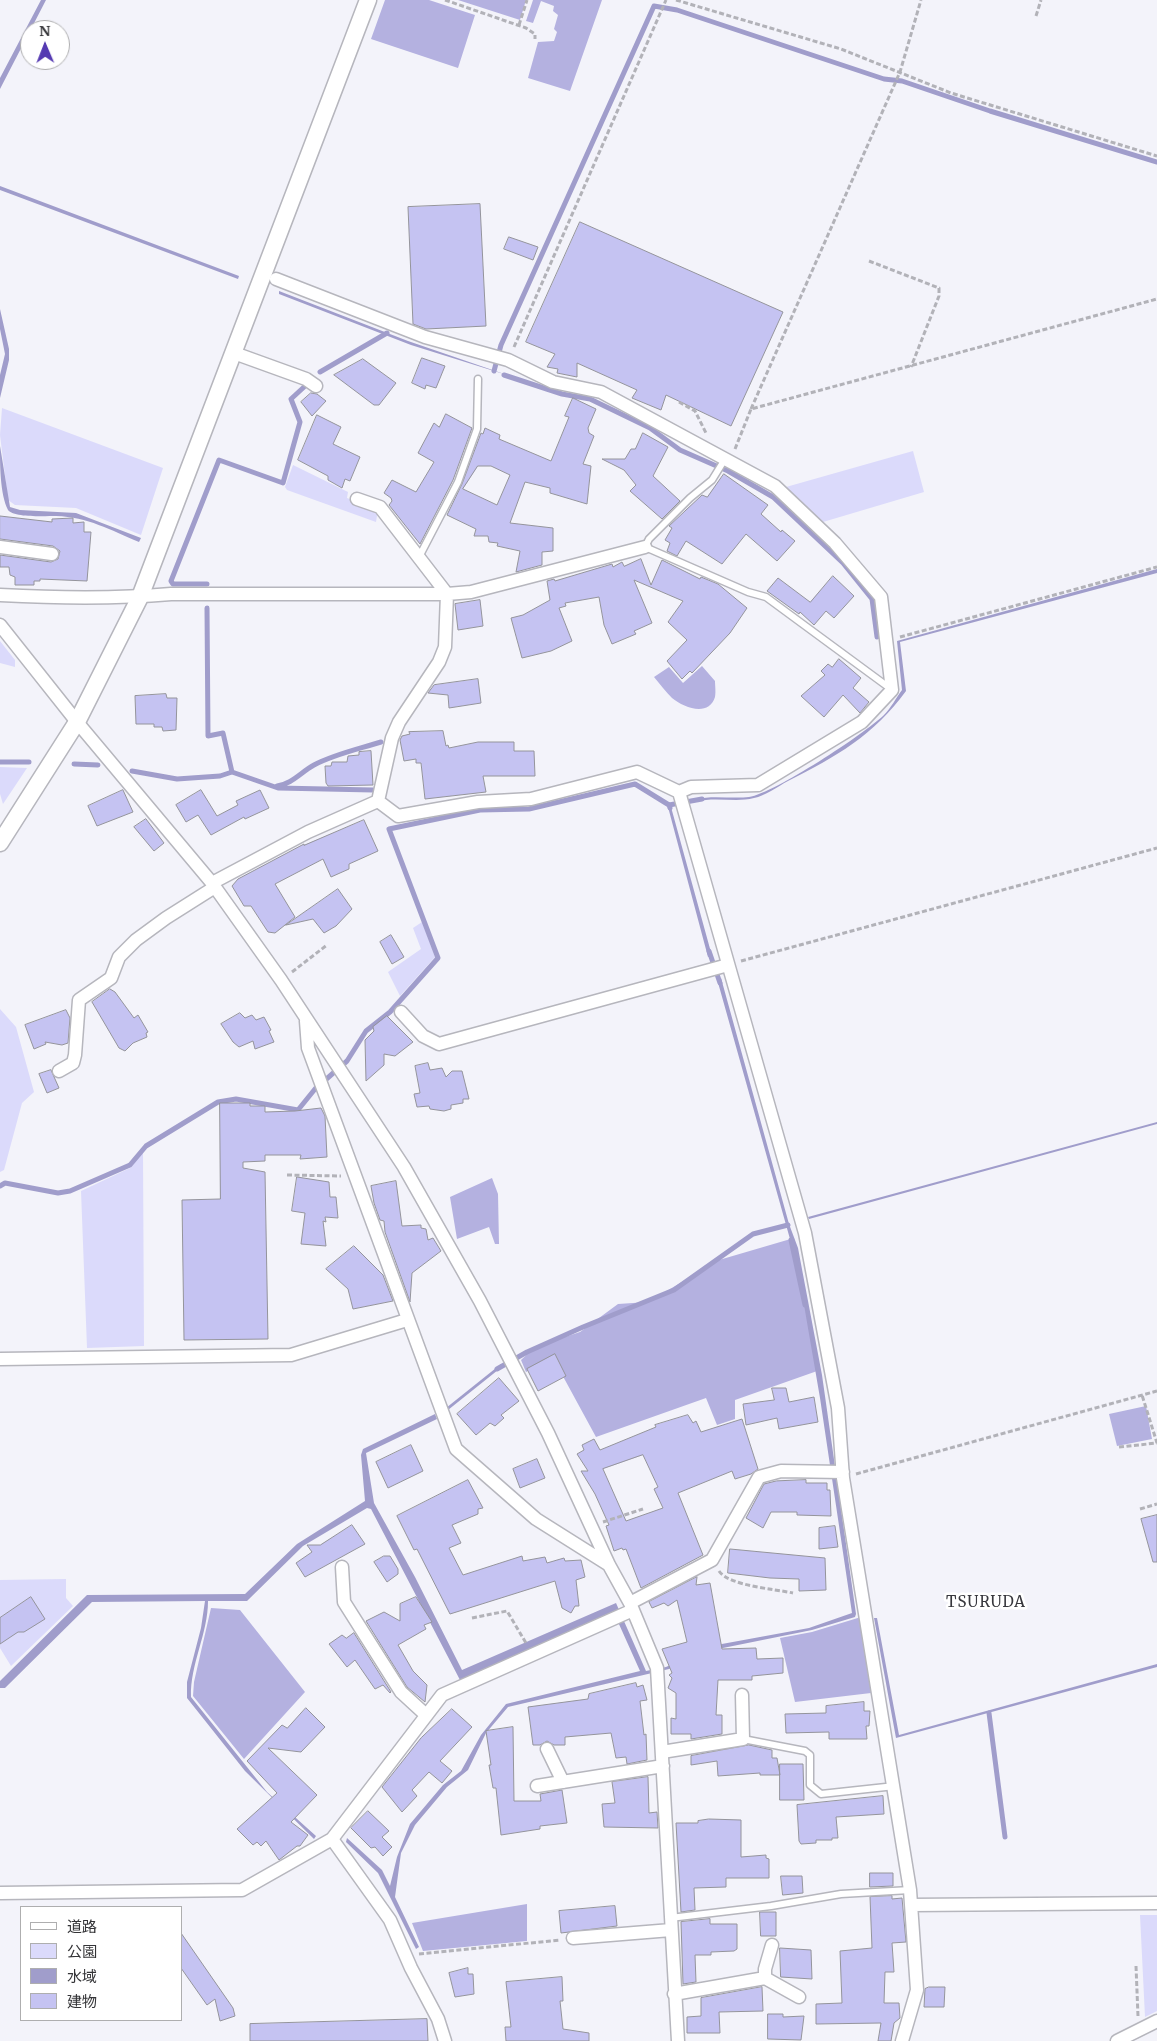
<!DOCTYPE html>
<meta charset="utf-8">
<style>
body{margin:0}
#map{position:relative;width:1157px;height:2041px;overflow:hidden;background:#f3f3fa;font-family:Merriweather,"Noto Sans JP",serif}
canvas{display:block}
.legend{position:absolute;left:20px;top:1906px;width:162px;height:115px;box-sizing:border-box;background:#fff;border:1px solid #aeaeaf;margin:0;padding:6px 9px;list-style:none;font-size:15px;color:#343437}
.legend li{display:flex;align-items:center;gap:10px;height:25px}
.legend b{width:25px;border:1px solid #aeaeaf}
.north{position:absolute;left:20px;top:20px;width:50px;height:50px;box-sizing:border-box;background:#fff;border:1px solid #aeaeaf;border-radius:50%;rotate:359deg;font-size:14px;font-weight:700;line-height:20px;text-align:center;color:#343437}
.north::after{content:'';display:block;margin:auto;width:18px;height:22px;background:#553ab2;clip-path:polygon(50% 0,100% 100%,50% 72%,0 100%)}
</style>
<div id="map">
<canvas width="1157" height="2041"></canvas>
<ul class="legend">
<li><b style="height:6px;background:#fff"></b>道路</li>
<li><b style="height:14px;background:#dbdafb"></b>公園</li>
<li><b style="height:14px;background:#a09dcb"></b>水域</li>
<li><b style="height:14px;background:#c5c3f2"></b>建物</li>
</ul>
<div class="north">N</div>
</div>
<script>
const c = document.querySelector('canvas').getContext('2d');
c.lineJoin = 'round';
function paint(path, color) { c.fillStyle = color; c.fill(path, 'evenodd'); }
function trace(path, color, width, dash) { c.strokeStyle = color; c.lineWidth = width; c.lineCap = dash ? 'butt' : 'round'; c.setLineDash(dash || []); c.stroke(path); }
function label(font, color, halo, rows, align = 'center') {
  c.font = font + ' Merriweather,serif'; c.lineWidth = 5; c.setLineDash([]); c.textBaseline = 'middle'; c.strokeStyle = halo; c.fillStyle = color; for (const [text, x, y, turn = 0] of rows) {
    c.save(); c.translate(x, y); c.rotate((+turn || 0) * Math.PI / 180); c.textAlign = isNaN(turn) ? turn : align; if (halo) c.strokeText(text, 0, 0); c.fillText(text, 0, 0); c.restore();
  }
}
paint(new Path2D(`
 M2,408l161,60 -22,67 -65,-27 -61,-3 -7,-5 -8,-65z
 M913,451l11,41 -101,30 -37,-35z
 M293,465l55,27 -1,6 31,11 -2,13 -89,-32 -2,-3z
 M0,641l15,19v7l-15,-4z
 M0,767l27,1 -24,36 -3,-10z
 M422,922l13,35 -35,39 -12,-24 33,-23 -8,-21z
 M0,1009l16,18 18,65 -12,11 -18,67 -4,2z
 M143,1152l1,194 -57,2 -6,-157 49,-23z
 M66,1579v19l7,8 -62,60 -11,-18v-68z
 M1140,1915h17v96l-12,6z`), '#dbdafb');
paint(new Path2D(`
 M385,0h44l46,15 -17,53 -87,-29z
 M458,0h68l-6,20z
 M533,0h69l-32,91 -42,-13 10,-36 16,-1 3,-9 -3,-3 4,-14 -5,-4 1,-5 -13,-5 -8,22 -7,-2z
 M702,666l13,15c0,4 1,11 0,16 -6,20 -31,11 -43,1 -6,-6 -12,-14 -18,-21l15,-10 14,16z
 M492,1178l6,16 1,50h-4l-6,-17 -32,12 -7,-42z
 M794,1238l26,132 -85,30v19l-18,6 -11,-27 -110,39 -43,-79 -27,14 -5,-12 14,-13 45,-15 38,-28 30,-2 71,-42z
 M1146,1406l6,33 -35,7 -8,-32z
 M211,1608l29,2 65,82 -61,67 -51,-63 1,-14z
 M861,1617l10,76 -76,9 -15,-64 32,-6z
 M527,1904v37l-104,10 -11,-28z`), '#b4b1e0');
paint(new Path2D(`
 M41,0h5l-46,89v-11z
 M0,186l239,90 -1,3 -238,-89z
 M279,291l129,50 102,35 -99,-31 -132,-51z
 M0,309l9,40v11l-9,38v-23l5,-21 -5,-25z
 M0,446l10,61 10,3 56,3 65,25 -2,4c-29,-12 -51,-25 -83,-26 -10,0 -42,2 -48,-6 -8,-16 -8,-45 -8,-64z
 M1157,569v4l-257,69 6,49c-32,44 -70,66 -118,90 -11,6 -23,15 -34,17 -19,5 -39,-2 -58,4v-3c18,-4 36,0 53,-2 26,-4 115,-63 135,-82 7,-7 12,-17 18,-25l-5,-49z
 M669,803h3l-1,4 41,149 -4,1 -40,-150z
 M721,978l68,246 9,24 24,127 34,239 -1,3 -43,13 -99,20 -44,19 -161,38 -22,26 -18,37 -21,17 -32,38 -14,28 -6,44 24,50 -3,2 -38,-76 -32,-31 1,-4 35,32 8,16 7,-29 13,-33 33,-39 18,-14 20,-36 25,-31 134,-33 -26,-58 -154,67 -89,-171 -4,-1 -64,38 -56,55h-39c0,33 -18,63 -17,96l76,95 49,44 -2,3 -69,-68 -58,-73v-16l14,-54 4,-27 -113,1 -87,86h-5v-7l87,-86 158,-1 52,-50 68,-43 -4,-46 2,-6 72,-35 2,5 -71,34 8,50 41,74 47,93 154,-67 30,68 20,-4 45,-21 98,-18 43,-15 -32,-215 -23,-134 -80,-285z
 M1157,1122v2l-348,95 -1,-2z
 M501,1364l2,2 -55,44 -2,-2z
 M874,1618h3l22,117 258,-71v3l-261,71z`), '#a09dcb');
trace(new Path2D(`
 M494,371l7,-26 153,-339 23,4 207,69 18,2 88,30 167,51
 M320,372l67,-39
 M504,375l58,19 28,5 60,29 30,22 48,21 45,26 70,66 29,36 5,38
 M207,584h-34l-2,-3 48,-121 64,23 17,-61 -9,-23 13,-12
 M207,608l1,128 15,-3 9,39
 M0,762h29
 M74,764l24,1
 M132,771l45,8 43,-3 12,-4 46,16 95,2
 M277,786c15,-2 24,-14 37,-21 21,-11 45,-16 67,-23
 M670,808l-1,-3 33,-6
 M709,951l11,32
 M0,1186l5,-3 53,10 12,-2 60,-26 16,-19 72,-44 18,-3 62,11 17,-21 32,-28 19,-30 24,-19 48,-54 -49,-129 91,-19 49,-1 106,-25 34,21
 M791,1240l14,65
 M497,1369l30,-17 56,-25 91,-37 79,-56 35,-9
 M989,1713l16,124`), '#a09dcb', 5);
const building = new Path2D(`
 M480,204l6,122 -60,3 -13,-5 -5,-117z
 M580,222l203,90 -52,114 -65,-31 -5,15 -29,-12 5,-8 -60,-27v14l-20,-4 1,-4 -11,-2 8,-13 -29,-12z
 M509,237l29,10 -5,13 -29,-11z
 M422,358l23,8 -9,22 -10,-3 -1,4 -13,-6z
 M363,359l33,24 -17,22h-5l-40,-30z
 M311,393l6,1 9,7 -14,15 -11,-14z
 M573,398l23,11 -8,19 1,5 5,3 -11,28 8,2 -4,38 -37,-11v-5l-25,-6 -15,41 43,5v23l-11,1v13l-26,7 4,-21 -23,-5 1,-3 -9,-1 -1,-6h-14l2,-7 -29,-14 15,-31 19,-51 2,1 2,-6 15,7 -1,4 52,22 18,-44 -4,-1zM478,466h13l19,9 -13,30 -34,-16z
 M446,414l26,14 -19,52 -33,64 -31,-39 3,-4 -1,-3 -7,-5 8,-13 24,12 18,-30 -16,-9 16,-30 5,4z
 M317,415l24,12 -8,17 27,13 -10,24 -5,-2 -3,9 -14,-8v-4l-30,-16z
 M643,433l25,14 -15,29 27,25 -18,18 -32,-28 6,-6 -12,-15 -22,-11h23l6,-10h4z
 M724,474l44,31 -7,9 20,18 1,-2 13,11 -18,20 -31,-27 -24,30 -36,-23 -9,15 -10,-5 3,-8 -5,-3 7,-12 -3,-2 33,-31 5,2z
 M0,516l52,6v-3l21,-1v5l11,-1v10h7l-4,49 -47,-2v2h-6v4h-19v-8l-5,-2 -1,-8h-9v-12l51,7 7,-3 2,-8 -7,-5 -53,-7z
 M641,559l10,26 11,-25 38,19 1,-2 17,7 29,24 -17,25 -38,40 -2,-2 -8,8 -15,-18 20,-21 -19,-18 15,-21 -49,-21 18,43 -18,8 2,3 -24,10 -8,-19 -5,-28 -34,6 1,3 -7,2 13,33 -21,10 -29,7 -11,-40 12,-3 27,-15 -3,-19 7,-2 1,2 57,-17 1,3 9,-5 2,4z
 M833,576l21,20 -20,22 -8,-7 -12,14 -14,-13 -1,2 -32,-23 11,-13 32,24z
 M480,600l3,26 -25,4 -3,-26z
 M839,659l22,19 -8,10 16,14 -9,11 -17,-18 -19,22 -23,-21 24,-21 -4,-4 7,-7 4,3z
 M478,679l3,24 -32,5 -1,-13 -20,-2 6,-8z
 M166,694l1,4h10l-1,32 -13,1 -1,-4h-8v-3h-18l-1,-28z
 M443,731l3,15 2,-1 1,3 29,-6h36v9h20l1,25h-52l3,16 -61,7 -4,-36h-5v-4l-12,2 -4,-21 2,-4 8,-2 -1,-2z
 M371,751l2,34 -45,1 -2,-3 -1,-17h6l1,-4h15l1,-6 11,-1v-3z
 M123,790l10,22 -36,14 -9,-20z
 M201,790l16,26 21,-11 -2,-4 24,-11 9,18 -24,11 -1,-2 -33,18 -13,-20 -12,7 -10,-17z
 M146,819l18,24 -10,8 -20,-24z
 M364,820l14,31 -29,13v5l-18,8 -8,-18 -48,25 20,33 -20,16 -7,-1 -17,-26h-7l-12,-20 6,-7 66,-35v1z
 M338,889l14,20 -16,17 -12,7 -11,-14 -27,6z
 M391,935l13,22 -12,7 -12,-22z
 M110,989l5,3 19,26 4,-3 10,17 -2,1 1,4 -14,6 -8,8 -6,-3 -27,-46z
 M66,1010l4,8 -2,25 -6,2 -17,-3 1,2 -12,5 -9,-24z
 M240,1013l5,5 7,-3 4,5 8,-3 7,13 -2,1 5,11 -19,7 -2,-8 -14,6 -6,-5 -12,-18z
 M387,1016l26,26 -18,14 -11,-2v11l-18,16 -1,-41 9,-9 -1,-4z
 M428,1063l2,7 12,-2 4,9 6,-6h10l7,28h-6v4l-12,2v4l-7,2 -14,-2 -1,-3 -12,1 -3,-13 6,-1 -5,-27z
 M51,1070l8,18 -12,5 -8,-19z
 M220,1103h30v3h15v6l30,-1 26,-3 4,8 2,41 -27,2 1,-4h-36v6l-22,1v6l22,4 3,167 -84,1 -2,-140 38,-1z
 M297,1177l32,5 1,15h6l2,21 -13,-1 1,5 -3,-1 3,25 -25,-2 4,-31 -13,-2z
 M396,1181l6,45 19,-1v3l5,1 2,11 5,-2 8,13 -29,22 -2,29 -25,-70 -1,-11 -4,-1 -6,-17 -3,-17z
 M354,1246l29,29 10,26 -40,8 -5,-20 -22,-20z
 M555,1354l11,22 -28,15 -11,-22z
 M499,1378l20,23 -18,14 3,3 -9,8 -5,-3 -14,12 -19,-21z
 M772,1388h14l3,14 25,-5 4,25 -39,7 -2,-11 -31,7 -3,-21 31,-4z
 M688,1415l5,8 3,-2 5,11 41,-13 16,50 -7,5 -16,5 -3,-8 -54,22 25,62 -62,33 -15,-39 -3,1 -1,-2 -8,3 -8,-25 3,-1 -14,-31 -14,-23h7l-11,-17 7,-4 -2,-5 12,-6 6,11 56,-23 -1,-2zM643,1455l15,32 -4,2 9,19 -37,13 -23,-52z
 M411,1445l12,26 -35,17 -12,-26z
 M537,1459l8,19 -25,10 -7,-19z
 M468,1480l15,28 -5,1v5l-26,11 9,18 -12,5 14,27 59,-19 1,5 22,-4 2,6 17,-5 1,3 16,-1 4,17 -9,3 3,26h-4l-4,7 -9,-5 -7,-27 -105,33 -33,-65 -3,1 -17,-34z
 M806,1480v3h21v7h3l1,26 -34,-1v-3h-26l-8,16 -17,-10 18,-34 12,-3z
 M1157,1515v47h-4l-12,-43z
 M352,1525l13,19 -60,33 -9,-14 16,-11 -5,-7h13z
 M835,1526l3,21 -19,2v-21z
 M730,1549l95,9 1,32 -27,1v-12l-29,-1 -42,-5z
 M384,1556h6l8,13v5l-11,8 -13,-20z
 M697,1577l-1,8 14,-2 12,66 34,-1 1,11 26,-1v15l-31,3v4h-34l-2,35h6v19l-31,5v-5h-20v-16l5,1v-26l-8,-5 4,-10 -3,-3 3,-2 -10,-24 25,-7 -10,-42 -9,6 -4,-3 -12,5 -3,-6z
 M31,1597l14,22 -21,13h-6l-18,12v-26z
 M416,1597l16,25 -8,3 2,4 -28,16 15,26 14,14 -2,17 -18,-15 -41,-66 18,-9 16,9v-17z
 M354,1633l37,59 -1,1 -7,-8 -8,4 -20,-29 -8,7 -18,-23 13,-9 4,3z
 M636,1683l1,4 6,-2 4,15 -7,1 4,34 2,-1 1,26 -20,4 -1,-7 -10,1 -5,-25 -46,4v8h-11l-7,-4 -7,4h-7l-5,-38 60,-8 1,-5z
 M864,1702v9h6l-1,15h-3l1,13h-38v-7l-43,1 -1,-19 41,-1v-7z
 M306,1708l19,19 -24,25 -33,-4 49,47 -26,27 17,13 -8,11h-3l-18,14 -13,-19 -5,5 -4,-4 -4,3 -16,-16 40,-36 -30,-32 35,-36 5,3z
 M452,1709l20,18 -32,34 12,10 -10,12 -13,-11 -17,18 5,6 -15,16 -20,-25 39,-49z
 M513,1727l1,74h27l-1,-7 22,-4 5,33 -27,3v3l-39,6 -5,-47h-3l-4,-23h2l-5,-34z
 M749,1745l23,5v8h5l3,17h-20v-2l-42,3 -1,-15 -26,4v-9z
 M780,1764h23l1,36h-24z
 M648,1777l1,36 8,-1 1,16 -54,-1 -2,-23 13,-1 -3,-21z
 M883,1796l1,18 -48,3 2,21h-6v2h-16v3l-15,1 -2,-3 -2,-36z
 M368,1811l21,20 -7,6 10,10 -9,9 -8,-9 -4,1 -20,-20z
 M709,1819l32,1v37l25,-2v3l3,1v19h-43v9l-32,1 1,22 -14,2 -5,-89h22v-2z
 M870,1873h23v13l-23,1z
 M781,1876h21l1,17 -20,2z
 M892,1896v3l10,-1 4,44 -14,1 2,29h-9l-1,31h15l1,15 -6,5 -3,18h-13l3,-18 -65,1v-20l26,-1 -2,-52 32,-3 -2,-51z
 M615,1906l2,20 -56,7 -2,-22z
 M760,1912h16v24h-15z
 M710,1919v5h27v25l-3,2 -23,1v3h-16l1,27 -13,2 -2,-62z
 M181,1933l52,75 2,8 -15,5 -5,-22 -8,6 -26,-37z
 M780,1948l31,2 1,29 -31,-2z
 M468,1968v6h5l1,20 -19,3 -6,-24z
 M562,1977l1,24h-3l3,28 26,4v8h-83l-1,-14h6l-5,-45z
 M762,1987l1,24 -44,1 1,21h-33v-16l14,-1v-18z
 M929,1987h16l-1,20h-20l1,-18z
 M768,2014h15v3l21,-1 -3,24 -33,-1z
 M427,2019l1,22h-178v-17z`);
paint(building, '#c5c3f2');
trace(building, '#94949b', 1);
const service = new Path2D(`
 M725,459l-13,21 -22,18 -41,41 -4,8 103,45 18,5 125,92
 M419,557l39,-75 19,-53 1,-50
 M743,1739l62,12 5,4v30l11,9 74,-8
 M670,1918l101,-12 70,-12 69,-4`);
const minor = new Path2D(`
 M234,353l72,26 10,7
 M357,499l23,8 67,87 -2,53 -6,15 -40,60 -7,16 -14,63
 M0,547l52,7
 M0,595c57,3 114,4 171,-1h276l24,-2 174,-45
 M0,625l77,97 135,161 69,97 123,187 76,134 68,132 61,132 21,38 27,65 21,373
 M679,792l126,441 33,175 5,70 67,412 7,100 -15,51
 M212,883l96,-51 70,-31 20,15 80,-14 53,-3 106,-27 42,20 12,-5 67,-2 104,-63 30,-32 -11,-93 -46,-54 -60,-57 -174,-94 -48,-10 -45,-22 -83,-23 -149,-58
 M401,1012l22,24 16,8 289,-79
 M306,1021l2,27 148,401 80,70 73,46
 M59,1071l14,-8 2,-8 4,-55 32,-22 8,-21 17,-17 30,-22 49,-31
 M0,1359l291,-4 116,-35
 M342,1567l2,35 57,90 25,23
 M630,1603l82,-43 47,-83 22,-6 62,1
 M547,1749l16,33
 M662,1752l81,-13 -1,-44
 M537,1786l126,-20
 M332,1839l58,81 21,48 27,51 7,22
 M0,1893l242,-3 90,-51 110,-144 191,-85
 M911,1905l246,-2
 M573,1938l98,-8
 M772,1945l-7,24v9l34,19
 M674,1994l91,-16
 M1117,2041l40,-20`);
const tertiary = new Path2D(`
 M0,843l77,-121 63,-125 228,-597`);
trace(service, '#b6b6bd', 9);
trace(minor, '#b6b6bd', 15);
trace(tertiary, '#b6b6bd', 19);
trace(new Path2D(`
 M445,0l81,28 9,6v5
 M676,0l165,49 110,44 206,63
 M1036,16l5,-16
 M519,25l8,-25
 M869,261l70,27v8l-28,71
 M514,347l152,-347
 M679,402l16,9 11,22
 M751,409l149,-337 21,-72
 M735,449l16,-40 406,-110
 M900,637l257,-70
 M741,961l416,-113
 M292,972l35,-27
 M287,1175l54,1
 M1119,1447l38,-4 -15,-48
 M856,1474l301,-83
 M1140,1509l17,-5
 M603,1522l40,-13
 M719,1571c10,15 56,18 74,22
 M472,1618l35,-7 19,32
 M419,1954l141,-14
 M1136,1966l2,50`), '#b2b2b8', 3, [5, 2.5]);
trace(service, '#fff', 6);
trace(minor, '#fff', 12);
trace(tertiary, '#fff', 16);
c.letterSpacing = '1px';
label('15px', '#37373d', '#fff', [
 ["TSURUDA",986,1603]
]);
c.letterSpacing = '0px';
</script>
